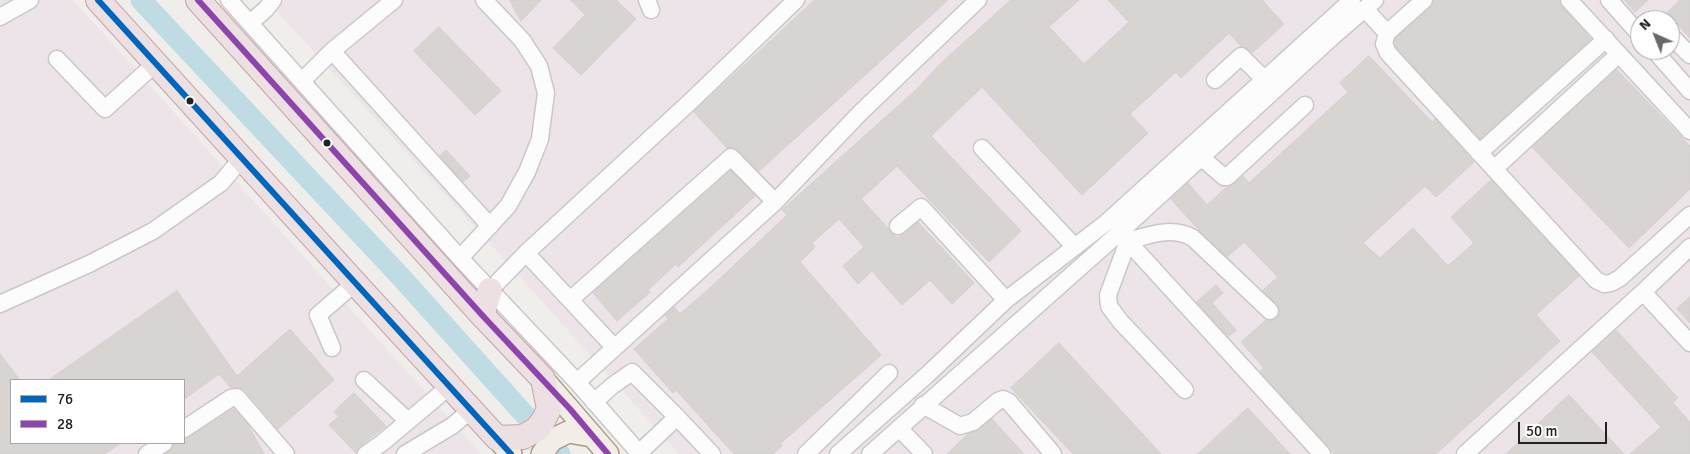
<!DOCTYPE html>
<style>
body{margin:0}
#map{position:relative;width:1690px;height:454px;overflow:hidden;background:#f0eeeb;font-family:Signika,sans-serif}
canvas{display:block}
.legend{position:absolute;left:10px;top:379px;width:175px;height:65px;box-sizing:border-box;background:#fff;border:1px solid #a7a7a7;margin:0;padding:6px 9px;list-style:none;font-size:15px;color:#222}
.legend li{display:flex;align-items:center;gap:10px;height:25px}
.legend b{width:25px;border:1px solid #a7a7a7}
.north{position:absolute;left:1630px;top:10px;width:50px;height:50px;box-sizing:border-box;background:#fff;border:1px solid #a7a7a7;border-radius:50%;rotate:316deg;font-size:14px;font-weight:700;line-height:20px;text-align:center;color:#222}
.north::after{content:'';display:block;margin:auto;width:18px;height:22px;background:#6a6968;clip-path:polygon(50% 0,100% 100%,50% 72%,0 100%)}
.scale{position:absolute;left:1518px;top:422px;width:89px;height:22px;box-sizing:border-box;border:2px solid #222;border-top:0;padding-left:6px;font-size:15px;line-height:18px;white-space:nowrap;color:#222;-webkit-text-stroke:4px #fff;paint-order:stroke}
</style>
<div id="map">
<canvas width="1690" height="454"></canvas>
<ul class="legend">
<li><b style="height:6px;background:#0065bd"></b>76</li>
<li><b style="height:6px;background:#8e44ad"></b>28</li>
</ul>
<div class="north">N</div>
<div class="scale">50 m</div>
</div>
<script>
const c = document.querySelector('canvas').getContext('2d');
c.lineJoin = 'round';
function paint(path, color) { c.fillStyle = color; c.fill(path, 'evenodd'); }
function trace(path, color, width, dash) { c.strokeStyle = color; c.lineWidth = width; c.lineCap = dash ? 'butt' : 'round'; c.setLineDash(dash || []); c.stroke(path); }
paint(new Path2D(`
 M0,0h73l408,454h-481zM11,380h173v63h-173z
 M266,0h1424v454h-1011l-184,-205zM1640,20h30v30h-30z`), '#ede4e9');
trace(new Path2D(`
 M141,0l259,276 160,178`), '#bfdbe3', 21);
const building = new Path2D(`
 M510,0h31l-20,21z
 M571,0h45l20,19 -55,56 -28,-27 32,-33z
 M815,0h133l-189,171 -21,-21 -5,-3 -6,1 -33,-36z
 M1011,0h68l-30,27 35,37 45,-42 -21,-22h154l22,24 -32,29 -4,-4 -7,-3 -12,-13 -48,45 -5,-6 -46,42 18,19 -66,62 -100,-108 -51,49 90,95 -32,31 -92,-96 -36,33 27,29 3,5 7,5 20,-16 56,61 -22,21 -22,-24 -28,25 -30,-34 -14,13 -15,-18 21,-19 -25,-28 -27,24 3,4 -15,15 81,93 -101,89 2,2 -9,8h-39l-58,-64 -3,3 -39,-44 34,-30 -3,-4 9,-8 6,7 30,-26 77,-73 -5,-5 136,-122 21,-23z
 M1434,0h124l4,7 29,32 -111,100 -84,-92 -1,-4 1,-5 35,-31z
 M1625,0h23l-13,12z
 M1680,0h10v38l-23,-25z
 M439,27l62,64 -26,24 -61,-64z
 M1369,56l63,66 3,-3 39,43 -38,35 -11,-11 -62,57 17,15 33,-30 35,38 26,-23 -23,-26 40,-37 88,96 -43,39 24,26 -124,113h-102l-74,-83 4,-3 -23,-26 25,-22 6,1 6,-4 2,-4 -1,-5 -16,-18 15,-13 -34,-35 -17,15 -28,-27 -28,-31 17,-16 19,22 20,-18 7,-3 9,-8 6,7 99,-91 -8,-9z
 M1617,70l73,76v43l-61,59 -97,-101z
 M446,150l24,26 -7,6 -23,-26z
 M731,171l24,25 -77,71 -2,-3 -28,26 2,2 -33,29 -24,-28z
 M1216,285l7,8 -11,10 24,27 -8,7 -31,-35z
 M177,291l60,85 53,-47 44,51 -56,49 -33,-39 -5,-2h-9l-12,-14 -35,25v-19h-135z
 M1690,297v26l-13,-14z
 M1616,330l62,68 -5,5 17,19v32h-60l31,-27 -69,-75z
 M1059,343l102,111h-88l-62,-66z
 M0,354l20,26h-9v63h110l-16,11h-105z
 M354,393l32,33 -26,20 -4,7 -27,-28 10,-9 -5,-4z
 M1569,395l55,59h-118l32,-30z
 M1248,408l42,46h-92z
 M234,409l14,16 16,29h-99l8,-6 1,-5h10v-4l6,-2z
 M992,419l32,35h-77l21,-20 11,-4z`);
paint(building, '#d7d4d2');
trace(building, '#d3d0cc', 1);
const minor = new Path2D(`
 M229,0l231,258 117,124 63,72
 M647,0l4,10
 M1569,0l121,131
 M1609,0l31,35
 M1365,9l22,24 -3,11 4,9 208,227 8,4 7,-1 9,-5 70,-63
 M0,17l30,-17
 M250,23l16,-14 7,-9
 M1387,33l37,-33
 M1670,35l20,20
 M1654,50l36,41
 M332,51l158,175
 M57,59l48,50 51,-46
 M1215,80l26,-24 24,24
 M302,81l30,-30 62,-51
 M982,148l93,99
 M1479,153l127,-114
 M1202,158l22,19h3l78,-72
 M1494,169l125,-115
 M898,226l23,-19 85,93
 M1122,235l200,219
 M526,253l44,47 161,-143 44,45
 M460,258l48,-52 19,-34 13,-33 6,-46 -7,-27 -17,-26 -38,-40
 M490,290l36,-37 166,-153 104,-100
 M1643,292l47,51
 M570,300l44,47
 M0,304l89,-40 64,-33 68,-48 21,-25
 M332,348l-14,-33 37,-32
 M364,380l44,41
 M577,382l198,-180 85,-89 118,-113
 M1185,390l-65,-69 -11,-15 -1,-11 20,-54c21,-6 44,-15 65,-3l77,73
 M594,402l18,-16 20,-14 45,45
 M923,405l37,21 13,-4 25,-21 5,-2 6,3 44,52
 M899,428l25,26
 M184,429l47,-31 6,-1 49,57
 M639,453l38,-36 35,37
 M147,454l17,-11
 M366,454l16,-11 68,-57
 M405,454l47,-28 19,-16
 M806,454l83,-81
 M838,454l89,-79 79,-75 101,-78 245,-222
 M870,454l250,-222 210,-193 45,-39
 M1465,454l178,-162 47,-45`);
const major = new Path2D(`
 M543,379l65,75
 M497,438l14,16
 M542,454l10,-14 16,-8 24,4`);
const highway = new Path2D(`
 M98,0l257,283 142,155 26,-1 14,-8 6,-8 6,-12 -6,-30 -61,-64 -284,-315
 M482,315l8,-25`);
trace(minor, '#c9c8c7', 19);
trace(major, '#a79c86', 24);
trace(highway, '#c5a2ac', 26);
trace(minor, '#fdfcfc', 16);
trace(major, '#f3ede7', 21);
trace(highway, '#ece0e2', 24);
trace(new Path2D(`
 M98,0l413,454`), '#0065bd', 6);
trace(new Path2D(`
 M198,0l284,315 88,94 38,45`), '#8e44ad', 6);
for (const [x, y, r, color] of [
 [190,101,4.5,"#222"],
 [327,143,4.5,"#222"]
]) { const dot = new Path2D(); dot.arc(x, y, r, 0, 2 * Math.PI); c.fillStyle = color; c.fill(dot); trace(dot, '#fff', 2); }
</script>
